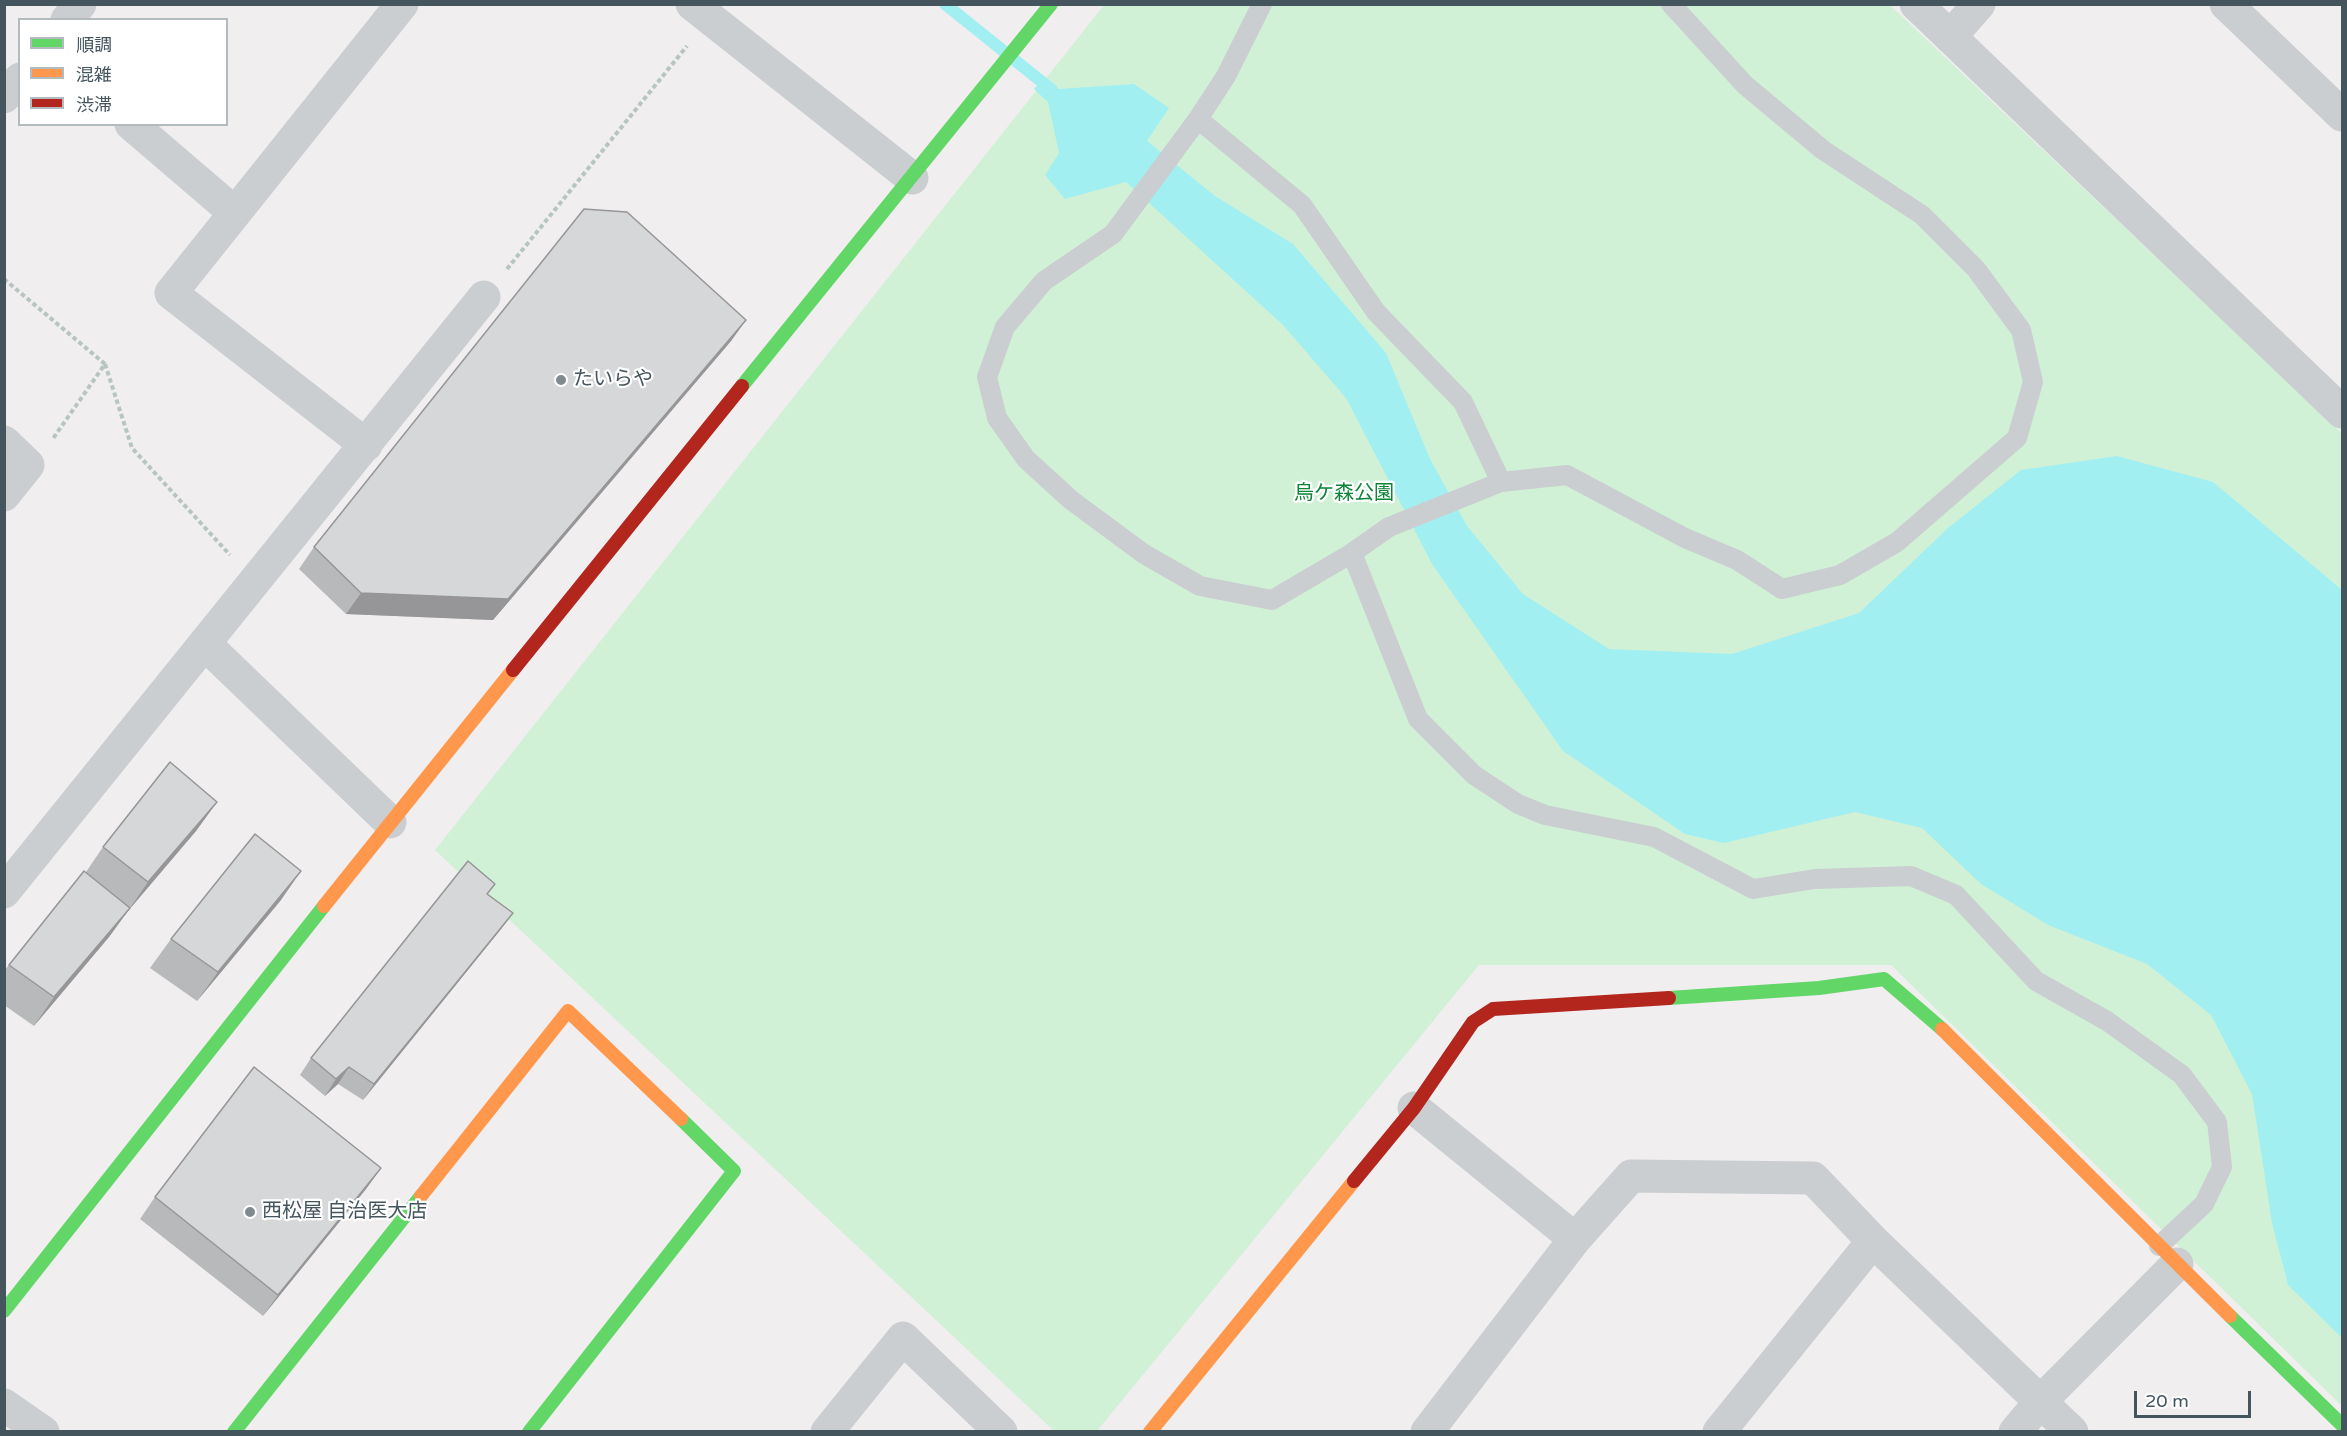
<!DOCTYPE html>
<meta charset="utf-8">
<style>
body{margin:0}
#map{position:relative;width:2347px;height:1436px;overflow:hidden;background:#f0eeef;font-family:"Varela Round","Noto Sans JP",sans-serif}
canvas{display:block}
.frame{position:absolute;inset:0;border:6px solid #44555d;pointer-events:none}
.legend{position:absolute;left:18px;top:18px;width:210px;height:108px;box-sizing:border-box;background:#fff;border:2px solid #b4bbbe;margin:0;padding:8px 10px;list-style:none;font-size:18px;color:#44555d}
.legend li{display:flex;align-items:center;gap:12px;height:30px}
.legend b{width:30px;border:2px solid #b4bbbe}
.scale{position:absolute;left:2134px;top:1391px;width:117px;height:27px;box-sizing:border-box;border:3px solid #44555d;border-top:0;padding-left:8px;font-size:18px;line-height:21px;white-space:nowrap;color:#44555d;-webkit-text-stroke:4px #fff;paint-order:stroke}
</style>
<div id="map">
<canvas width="2347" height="1436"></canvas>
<div class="frame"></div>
<ul class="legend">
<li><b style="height:8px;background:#63d668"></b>順調</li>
<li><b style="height:8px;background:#ff974d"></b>混雑</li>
<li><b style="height:8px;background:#b3261e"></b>渋滞</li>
</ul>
<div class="scale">20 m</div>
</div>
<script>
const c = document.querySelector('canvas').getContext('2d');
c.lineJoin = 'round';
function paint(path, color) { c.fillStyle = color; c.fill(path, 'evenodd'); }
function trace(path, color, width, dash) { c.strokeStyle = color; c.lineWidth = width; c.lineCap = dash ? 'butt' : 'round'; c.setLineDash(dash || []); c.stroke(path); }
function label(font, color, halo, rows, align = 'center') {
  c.font = font + ' "Varela Round","Noto Sans JP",sans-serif'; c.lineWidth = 4.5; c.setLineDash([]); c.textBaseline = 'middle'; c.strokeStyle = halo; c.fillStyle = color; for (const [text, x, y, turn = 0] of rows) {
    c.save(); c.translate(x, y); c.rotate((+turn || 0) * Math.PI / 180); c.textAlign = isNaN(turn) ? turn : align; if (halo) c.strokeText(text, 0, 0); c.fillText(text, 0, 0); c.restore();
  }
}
paint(new Path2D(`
 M1104,5h786l452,428v973l-451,-441h-412l-382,466h-43l-619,-581z`), '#d1f1d7');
paint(new Path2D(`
 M1043,79l15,10 76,-5 35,24 -22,33 68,55 78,48 93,109 44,106 37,67 56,68 86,55 123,5 127,-41 89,-85 73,-58 96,-14 96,26 129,108v748l-54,-53 -16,-62 -20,-129 -41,-79 -64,-51 -99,-39 -67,-41 -59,-56 -67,-16 -131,31 -39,-9 -122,-83 -131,-187 -86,-166 -63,-73 -157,-143 -61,17 -20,-24 14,-22 -11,-51 -14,-13z`), '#a2eff2');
trace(new Path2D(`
 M945,4l107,86`), '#a2eff2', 12);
trace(new Path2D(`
 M507,269l180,-223
 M4,279l101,85 -53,76
 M105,364l27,84 98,107`), '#b7c5bf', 4, [4.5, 3]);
trace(new Path2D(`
 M1262,4l-36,72 -28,43 -85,115 -69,47 -39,46 -18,50 10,41 29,41 45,41 73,54 56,32 72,14 80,-47 37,-26 112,-45 66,-7 118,63 52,22 45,29 58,-14 57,-33 120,-104 16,-56 -12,-52 -45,-61 -54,-54 -99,-65 -78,-65 -74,-81
 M1198,119l104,86 74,107 87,90 38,80
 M1352,553l66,166 56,56 44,29 27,11 109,22 99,52 62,-10 96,-3 45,19 80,86 71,40 75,54 35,47 5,45 -18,37 -45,42`), '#caced0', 20);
trace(new Path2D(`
 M692,4l220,174
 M1916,4l426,408
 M2226,4l116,111
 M67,20l13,-16
 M1950,37l29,-33
 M4,97l16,-18
 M131,124l104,89
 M4,442l24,23 -24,30
 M366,445l-195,-152 231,-289
 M205,644l185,178
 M4,892l480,-595
 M1414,1108l161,131
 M1873,1241l199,191
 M4,1405l39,27
 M827,1432l76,-94 98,94
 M1427,1432l148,-193 56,-63 182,2 60,63 -154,191
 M2015,1432l26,-31 136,-137`), '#caced0', 33);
trace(new Path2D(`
 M742,386l309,-382
 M1669,998l150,-10 65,-9 58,50
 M4,1311l320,-405
 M2230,1316l112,109
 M234,1432l187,-236
 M529,1432l205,-261 -53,-52`), '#63d668', 14);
trace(new Path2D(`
 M324,906l189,-236
 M1942,1029l288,287
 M421,1196l147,-185 113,108
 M1150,1432l204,-251`), '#ff974d', 14);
trace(new Path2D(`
 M513,670l229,-284
 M1354,1181l60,-73 59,-86 20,-13 176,-11`), '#b3261e', 14);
paint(new Path2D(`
 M746,320l-15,21 -238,279 -147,-6 -47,-45 15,-22z
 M217,802l-21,29 -68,80 -19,26 -75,89 -30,-21v-34l82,-99 17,-25z
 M488,894l25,19 -12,16 -138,171 -25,-16 -13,12 -25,-21 11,-17z
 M281,900l-84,101 -47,-33 21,-29z
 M381,1168l-15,21 -103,127 -123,-97 15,-22z`), '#b8b9bb');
paint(new Path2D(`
 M746,320l-15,21 -238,279 -147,-6 15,-21z
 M217,802l-21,29 -68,80 20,-29z
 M301,871l-20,29 -84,101 21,-29z
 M130,908l-21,29 -75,89 20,-29z
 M513,913l-12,16 -138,171 11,-16z
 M349,1067l-11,17 -13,12 11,-17z
 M381,1168l-15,21 -103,127 15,-21z`), '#969698');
const building = new Path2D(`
 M584,209l43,3 119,108 -238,279 -147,-6 -47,-46z
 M170,762l47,40 -69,80 -45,-35z
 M255,834l46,37 -83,101 -47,-33z
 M468,861l27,23 -8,10 26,19 -139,171 -25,-17 -13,12 -25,-21z
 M84,871l46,37 -76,89 -45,-32z
 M254,1067l127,101 -103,127 -123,-98z`);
paint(building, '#d6d7d9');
trace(building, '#969698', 1.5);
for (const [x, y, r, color] of [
 [561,380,6,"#808b90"],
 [250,1212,6,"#808b90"]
]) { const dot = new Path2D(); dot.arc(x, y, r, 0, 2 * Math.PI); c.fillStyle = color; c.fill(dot); trace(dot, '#fff', 2); }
label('20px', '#44555d', '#fff', [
 ["たいらや",573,380],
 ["西松屋 自治医大店",262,1212]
], 'left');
label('20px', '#0e8436', '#fff', [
 ["烏ケ森公園",1344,494]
]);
</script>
